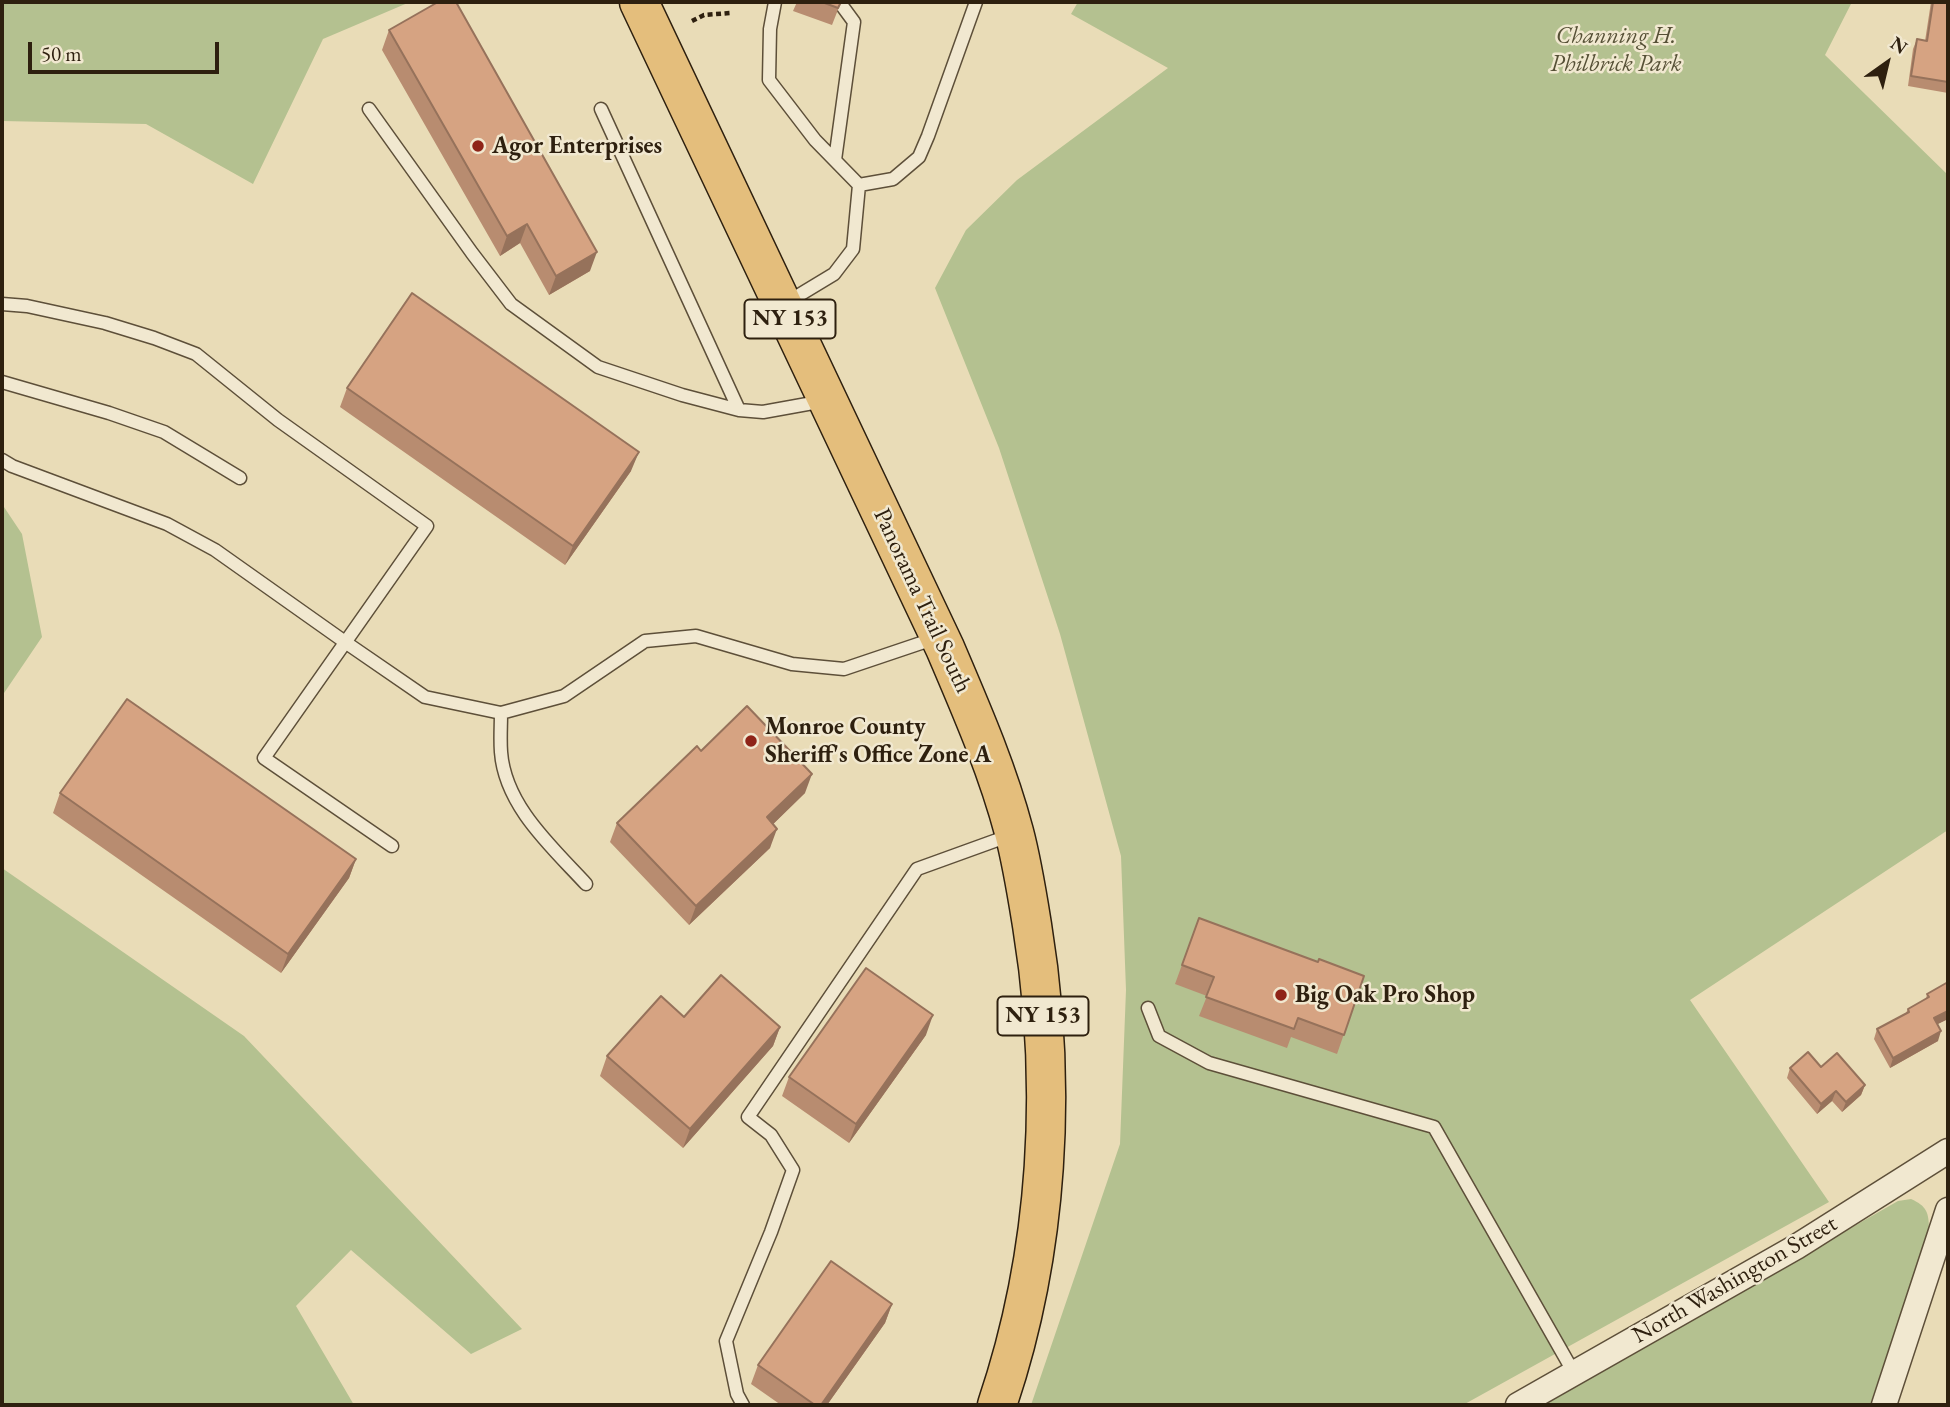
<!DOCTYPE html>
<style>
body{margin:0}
#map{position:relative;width:1950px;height:1407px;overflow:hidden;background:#e9dcb7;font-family:"EB Garamond",serif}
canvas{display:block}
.frame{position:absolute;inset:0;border:4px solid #2e200f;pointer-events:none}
.north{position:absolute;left:1852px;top:28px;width:70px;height:70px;-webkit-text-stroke:5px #f1e8d0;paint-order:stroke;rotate:34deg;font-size:19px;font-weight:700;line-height:28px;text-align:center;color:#2e200f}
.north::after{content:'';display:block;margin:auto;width:24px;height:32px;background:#2e200f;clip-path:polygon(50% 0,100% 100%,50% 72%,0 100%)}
.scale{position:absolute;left:28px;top:42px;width:191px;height:32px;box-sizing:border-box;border:4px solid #2e200f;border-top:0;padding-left:9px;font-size:21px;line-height:24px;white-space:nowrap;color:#2e200f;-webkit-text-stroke:5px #f1e8d0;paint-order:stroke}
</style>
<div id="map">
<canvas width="1950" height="1407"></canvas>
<div class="frame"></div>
<div class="north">N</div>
<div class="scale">50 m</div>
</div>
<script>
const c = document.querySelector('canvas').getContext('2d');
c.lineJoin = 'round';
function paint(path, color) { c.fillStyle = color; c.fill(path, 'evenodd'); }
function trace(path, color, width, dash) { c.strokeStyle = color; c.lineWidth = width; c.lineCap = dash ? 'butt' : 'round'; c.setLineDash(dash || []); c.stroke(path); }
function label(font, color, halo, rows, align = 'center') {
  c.font = font + ' "EB Garamond",serif'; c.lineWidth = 5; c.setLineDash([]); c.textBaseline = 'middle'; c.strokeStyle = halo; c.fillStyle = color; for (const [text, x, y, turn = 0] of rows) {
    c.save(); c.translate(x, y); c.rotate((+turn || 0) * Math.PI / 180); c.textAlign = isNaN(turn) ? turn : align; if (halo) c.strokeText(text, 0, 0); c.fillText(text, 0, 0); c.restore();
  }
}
paint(new Path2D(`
 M2,2h408l-87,37 -70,145 -107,-60 -144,-3z
 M1078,2h774l-27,53 123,120v655l-258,170 139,202 -366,203h-432l89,-261 6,-154 -5,-134 -61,-222 -61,-186 -64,-160 31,-58 51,-50 151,-112 -97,-54z
 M2,504l20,30 20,103 -40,59z
 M2,868l242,168 278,293 -51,25 -120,-104 -55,56 58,99h-352z
 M1911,1199c16,7 18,14 18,31l-59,175h-329l357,-204z`), '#b4c190');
const lane = new Path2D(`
 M775,2l-5,27 -1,51 46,60 44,45 -6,64 -19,25 -48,29
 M369,109l103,144 39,51 87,63 84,28 57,15 24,2 61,-11
 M601,109l138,301
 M835,160l19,-138 -14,-19
 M859,185l34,-6 26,-22 9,-21 48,-134
 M2,304l25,2 78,17 49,15 42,16 82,66 149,106 -163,232 128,88
 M2,382l107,31 55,19 76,46
 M2,460l10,6 155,58 48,26 130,92 80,55 76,16 63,-17 81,-55 51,-5 96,28 52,5 92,-31
 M501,713c0,13 -1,26 0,39 4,54 51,95 85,132
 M1148,1008l11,28 50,27 225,64 140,246
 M743,1405l-6,-11 -11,-53 45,-109 22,-62 -22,-35 -23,-18 169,-248 94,-34`);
const street = new Path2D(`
 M1518,1405l278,-158 152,-96
 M1884,1405l64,-195`);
const primary = new Path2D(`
 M639,2l306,646c26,61 52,120 69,184 8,30 13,62 18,93 26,159 17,327 -35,480`);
trace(lane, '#5d4f39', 15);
trace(street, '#5d4f39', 27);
trace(primary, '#2e200f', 41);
trace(new Path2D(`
 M692,21l12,-6 26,-2`), '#2e200f', 4.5, [5, 3.5]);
trace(lane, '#f1e8d0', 12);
trace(street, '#f1e8d0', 24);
trace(primary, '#e4be7c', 38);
paint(new Path2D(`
 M797,2h44l-9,23 -39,-14z
 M1931,2h17v91l-40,-7 5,-37 4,-10 8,2z
 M389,30l201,241 -41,24 -29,-52 -20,13 -118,-206z
 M347,388l284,83 -66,94 -225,-158z
 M701,751l104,42 -32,31 -3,24 -81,77 -79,-83 7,-19z
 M60,793l296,66 -7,19 -68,95 -228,-160z
 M1199,918l119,44 46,14 -27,78 -46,-17 -4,11 -88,-32 8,-20 -32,-12z
 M1948,982v37l-11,5 1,17 -48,27 -16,-29 3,-10 29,-16 2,-4 18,-10 1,-5z
 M684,1017l96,10 -7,19 -90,102 -83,-72 7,-20z
 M926,1035l-77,108 -67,-47 7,-19z
 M1821,1067l44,18 -4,10 -19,17 -10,-11 -15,13 -30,-36 3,-10z
 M892,1304l-7,19 -58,82h-46l-30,-21 7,-19z`), '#b88c70');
paint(new Path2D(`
 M527,224l-7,19 -20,13 7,-20z
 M597,252l-7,19 -41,24 7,-19z
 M639,452l-8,19 -66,94 8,-19z
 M812,774l-7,19 -45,44 7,-20z
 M777,829l-7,19 -81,77 7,-19z
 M356,859l-7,19 -68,95 7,-19z
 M1948,1011v8l-18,9 4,-10z
 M933,1015l-7,20 -77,108 7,-19z
 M780,1027l-7,19 -90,102 7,-19z
 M1941,1031l-3,10 -48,27 3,-10z
 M1865,1085l-4,10 -19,17 4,-10z
 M1836,1091l-4,10 -15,13 4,-10z
 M892,1304l-7,19 -58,82h-6z`), '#96725b');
const building = new Path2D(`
 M438,2h18l141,250 -41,24 -29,-52 -20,12 -118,-206z
 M822,2h19l-3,6z
 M1933,2h15v80l-37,-6 6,-37 10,2z
 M412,293l227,159 -66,94 -226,-158z
 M127,699l229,160 -68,95 -228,-161z
 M747,706l65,68 -45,43 10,12 -81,77 -79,-83 80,-77 4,5z
 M1199,918l119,44 1,-3 45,17 -20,59 -46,-17 -4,11 -88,-32 8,-20 -32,-12z
 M866,968l67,47 -77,109 -67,-47z
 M721,975l59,52 -90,102 -83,-73 54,-60 23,21z
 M1948,982v29l-14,7 7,13 -48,27 -16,-29 32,-17 -1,-3 21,-12 -2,-3z
 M1808,1052l13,15 16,-14 28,32 -19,17 -10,-11 -15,13 -31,-36z
 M831,1261l61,43 -71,101h-6l-57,-40z`);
paint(building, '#d6a382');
trace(building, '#96725b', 2);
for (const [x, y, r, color] of [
 [478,146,7,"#8f2418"],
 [751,741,7,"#8f2418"],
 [1281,995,7,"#8f2418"]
]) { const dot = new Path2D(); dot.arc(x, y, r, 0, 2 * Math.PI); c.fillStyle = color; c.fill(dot); trace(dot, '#f1e8d0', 2.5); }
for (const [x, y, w] of [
 [790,319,91],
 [1043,1016,91]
]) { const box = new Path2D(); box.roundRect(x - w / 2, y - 19.5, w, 39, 5); c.fillStyle = '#f1e8d0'; c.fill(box); trace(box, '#2e200f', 2); }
label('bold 23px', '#2e200f', null, [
 ["NY 153",790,319],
 ["NY 153",1043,1016]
]);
label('italic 24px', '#565036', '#f1e8d0', [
 ["Channing H.",1616,36],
 ["Philbrick Park",1616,64]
]);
label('bold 24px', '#2e200f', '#f1e8d0', [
 ["Agor Enterprises",492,146],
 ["Monroe County",765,727],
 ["Sheriff's Office Zone A",765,755],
 ["Big Oak Pro Shop",1295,995]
], 'left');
label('24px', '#2e200f', '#f1e8d0', [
 ["Panorama Trail South",922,601,65],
 ["North Washington Street",1735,1280,-30]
]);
</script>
